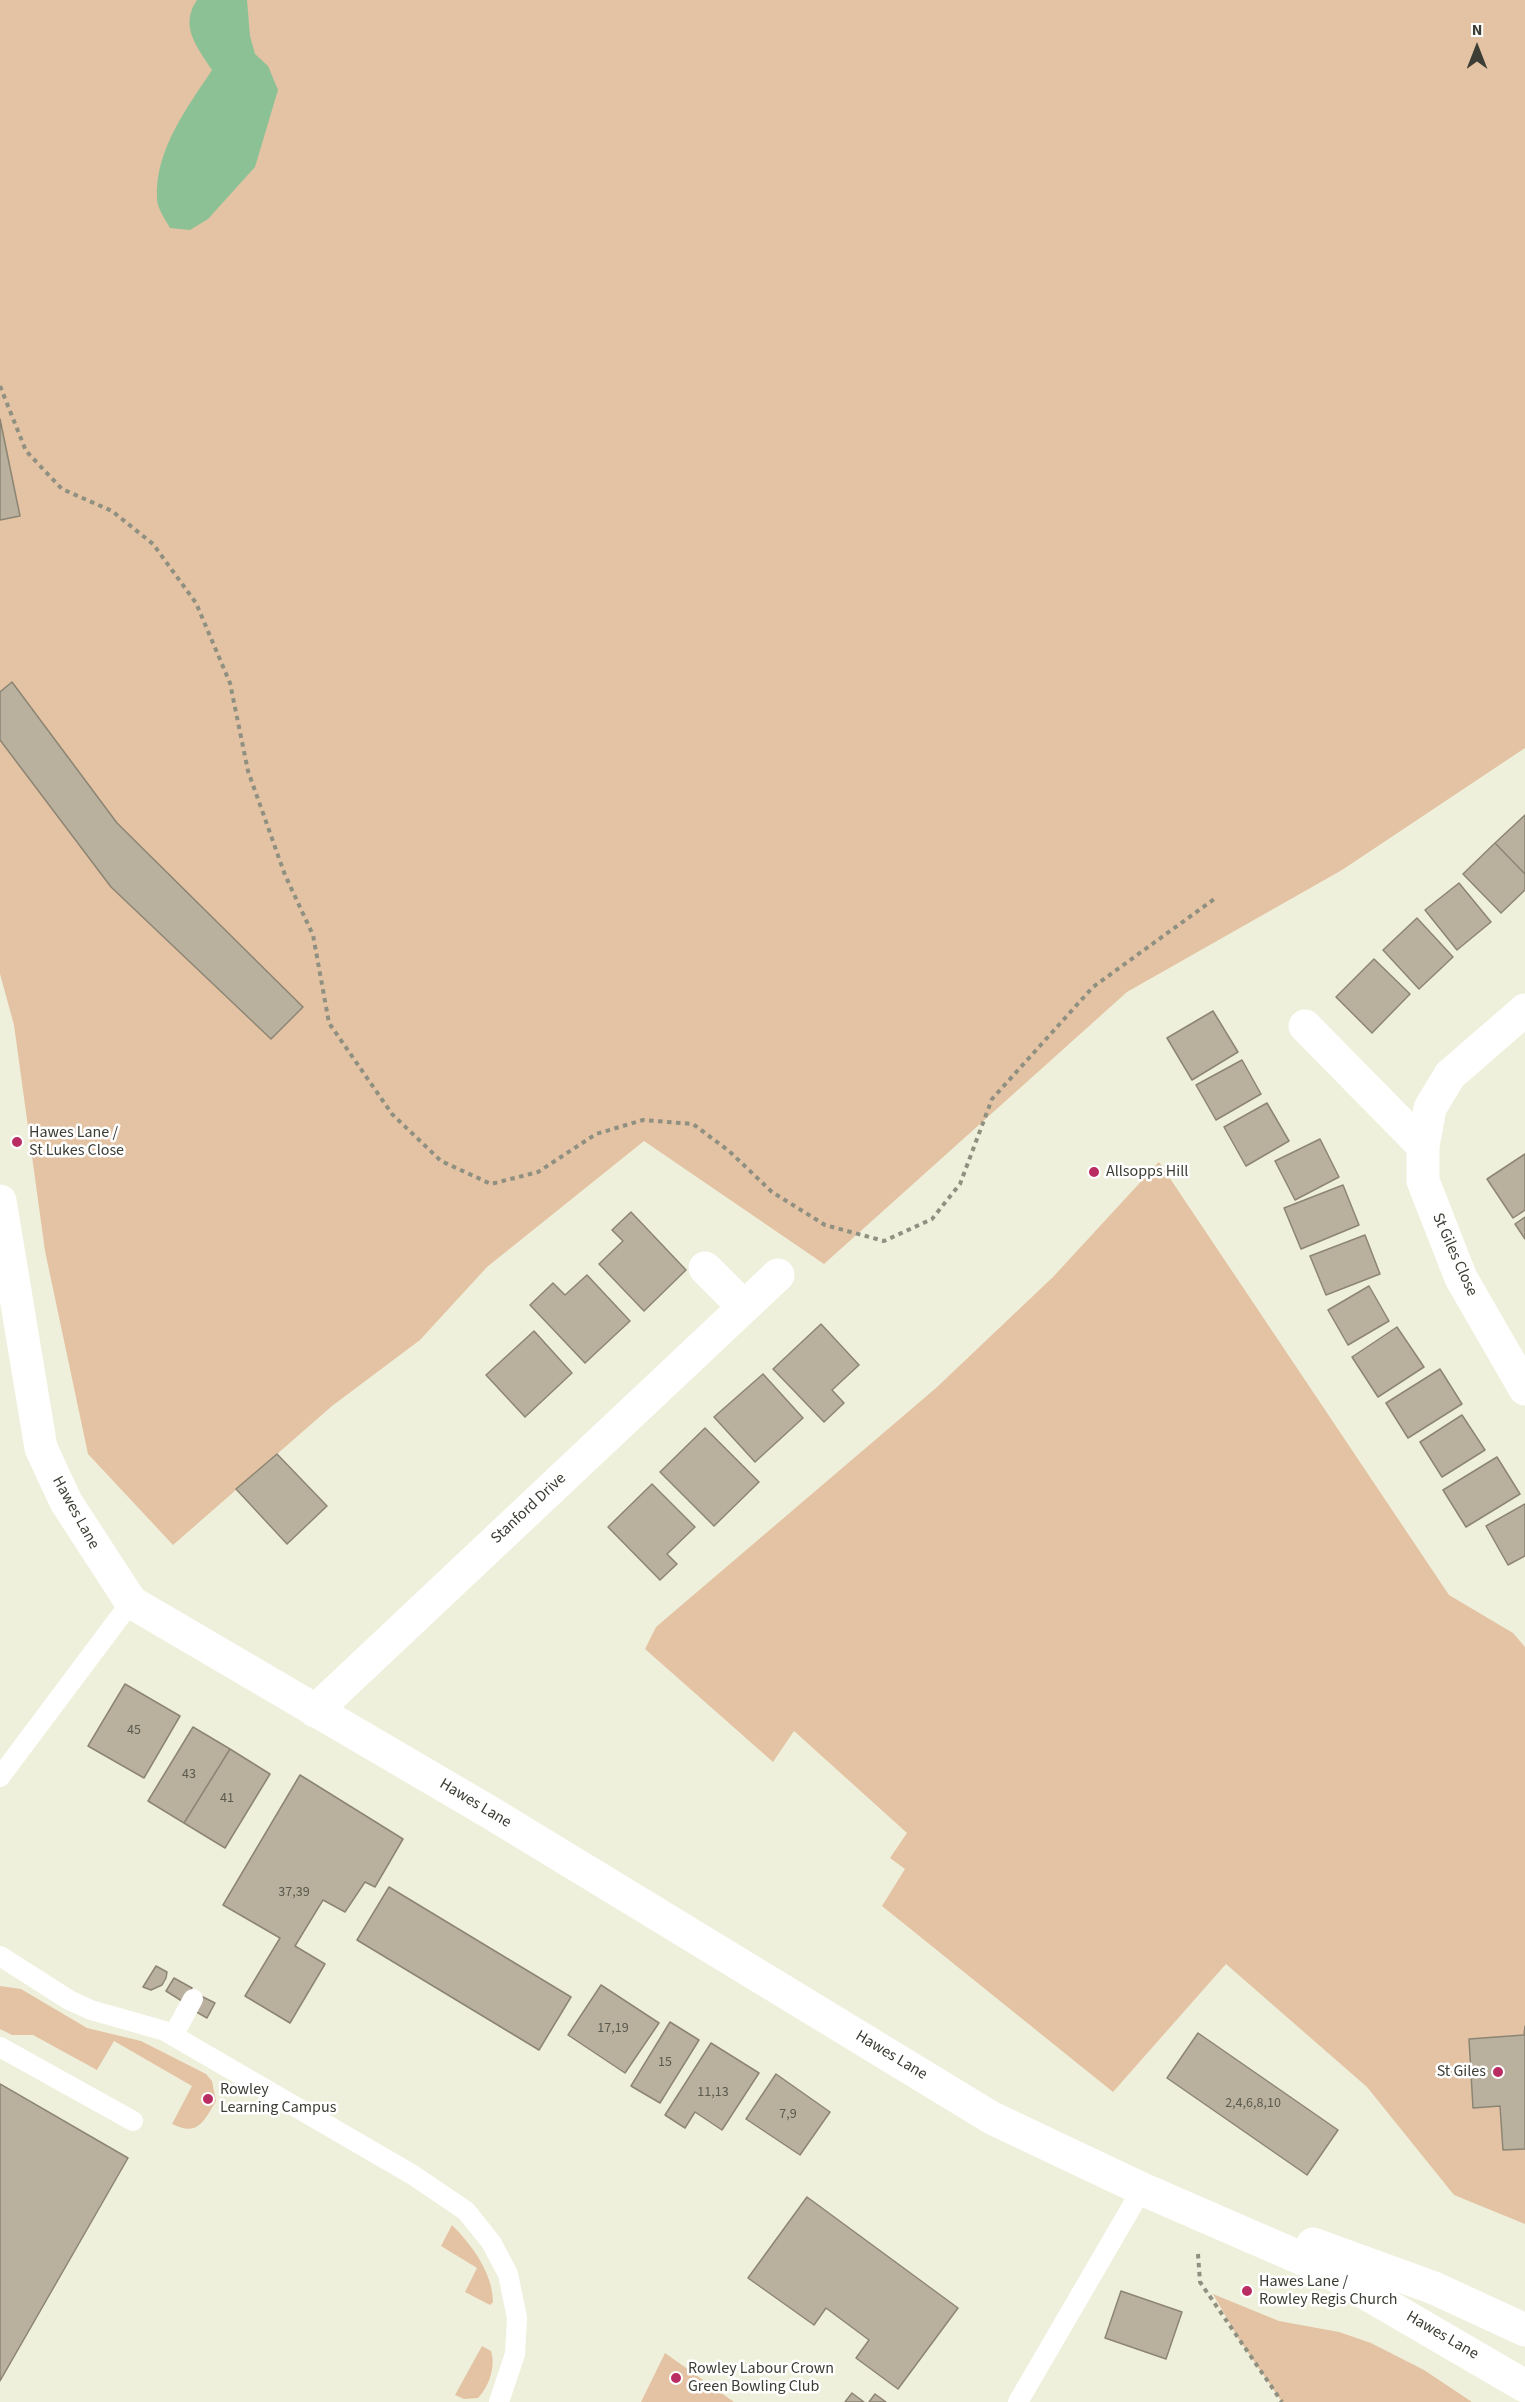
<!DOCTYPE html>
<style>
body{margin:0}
#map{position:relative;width:1525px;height:2402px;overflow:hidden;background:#eff0db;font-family:"Source Sans 3",sans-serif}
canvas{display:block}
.north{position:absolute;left:1447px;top:18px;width:60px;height:60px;-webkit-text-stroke:4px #fff;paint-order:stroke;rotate:0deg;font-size:16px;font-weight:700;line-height:24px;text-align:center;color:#3c3d34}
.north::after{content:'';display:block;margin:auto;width:21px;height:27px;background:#3c3d34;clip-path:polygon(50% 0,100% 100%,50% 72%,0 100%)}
</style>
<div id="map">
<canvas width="1525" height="2402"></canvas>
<div class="north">N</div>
</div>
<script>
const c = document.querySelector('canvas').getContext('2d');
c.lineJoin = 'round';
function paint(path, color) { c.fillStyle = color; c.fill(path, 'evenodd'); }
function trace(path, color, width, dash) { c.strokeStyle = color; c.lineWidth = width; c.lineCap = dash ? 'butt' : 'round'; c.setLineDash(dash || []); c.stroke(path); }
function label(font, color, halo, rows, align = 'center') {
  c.font = font + ' "Source Sans 3",sans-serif'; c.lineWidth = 5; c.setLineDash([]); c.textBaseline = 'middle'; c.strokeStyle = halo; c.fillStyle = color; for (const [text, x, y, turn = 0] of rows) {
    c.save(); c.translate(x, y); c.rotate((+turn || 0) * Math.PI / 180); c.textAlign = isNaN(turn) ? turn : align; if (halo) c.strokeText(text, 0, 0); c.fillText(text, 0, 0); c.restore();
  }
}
paint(new Path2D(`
 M0,0h1525v748l-183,122 -215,122 -303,272 -180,-123 -157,126 -67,73 -88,66 -159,139 -85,-91 -43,-203 -31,-226 -14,-51z
 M1159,1162l290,433 64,38 12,14v577l-71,-29 -87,-108 -141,-123 -113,128 -231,-186 23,-37 -15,-11 17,-25 -113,-102 -21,31 -128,-113 11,-22 280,-239 117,-111z
 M0,1986l21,3 66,39 54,13 65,33 6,7 4,20c-12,20 -18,36 -44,23l20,-38 -78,-45 -17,29 -64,-35h-21l-12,-6z
 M452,2225c19,19 41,48 41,77l-3,3 -25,-13 12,-24 -36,-22z
 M1213,2294l66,27 60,11 32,11 53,27 48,32h-190l-44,-64z
 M482,2346l9,5c5,15 -2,36 -13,47l-14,1 -9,-4z
 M665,2353l69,49h-93z`), '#e3c3a3');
paint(new Path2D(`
 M197,0h50l3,36 5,18 13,12 10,24 -23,77 -47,52 -18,11 -20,-2c-5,-9 -13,-20 -13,-30 -2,-48 30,-90 55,-128 -15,-23 -33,-44 -15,-70z`), '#8cc196');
const building = new Path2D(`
 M0,419l20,97 -20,4z
 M12,682l105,141 186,184 -32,32 -160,-152 -111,-147v-48z
 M1525,815v59l-30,-31z
 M1495,843l30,31v16l-24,23 -38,-39z
 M1459,883l32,39 -34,28 -32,-40z
 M1417,918l36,39 -34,32 -36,-39z
 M1374,959l36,35 -38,39 -36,-36z
 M1213,1011l25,41 -46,28 -25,-42z
 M1242,1060l19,34 -45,26 -20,-35z
 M1267,1103l22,38 -43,25 -22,-39z
 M1320,1139l19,38 -44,23 -20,-39z
 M1525,1154v56l-12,8 -26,-39z
 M1343,1185l16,40 -58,24 -17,-41z
 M631,1212l55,58 -42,41 -45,-47 24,-23 -11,-11z
 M1525,1217v22l-10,-15z
 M1365,1235l15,39 -54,21 -16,-39z
 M587,1275l43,46 -45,42 -55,-58 23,-22 12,12z
 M1369,1286l20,35 -41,24 -20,-35z
 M821,1324l38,41 -27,25 12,13 -20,19 -51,-53z
 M1397,1327l27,40 -46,30 -26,-40z
 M534,1331l38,42 -47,44 -39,-42z
 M1440,1369l22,35 -54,34 -22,-35z
 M763,1374l40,44 -48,44 -41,-45z
 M1462,1415l23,35 -43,27 -22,-35z
 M705,1428l54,54 -45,44 -54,-54z
 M277,1454l50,52 -40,38 -51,-55z
 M1497,1457l23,37 -54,33 -23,-37z
 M652,1484l43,43 -28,27 10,10 -17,16 -52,-53z
 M1525,1504v52l-17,9 -22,-39z
 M125,1684l55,32 -36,62 -56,-32z
 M193,1727l37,22 -46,74 -36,-22z
 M230,1749l40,25 -45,74 -41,-25z
 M300,1775l103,64 -28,48 -10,-5 -20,30 -22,-12 -28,46 30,18 -35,59 -45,-27 35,-58 -57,-33z
 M389,1887l182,110 -32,53 -182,-110z
 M156,1966l11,6 -1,6 -4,7 -11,5 -8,-3z
 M174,1978l18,10 -7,15 -19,-12z
 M601,1985l58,38 -34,50 -57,-38z
 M201,1996l14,7 -8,15 -14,-8z
 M670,2022l29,18 -39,63 -29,-17z
 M1525,2026v123l-22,1 -3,-44 -27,2 -4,-69 55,-4z
 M1198,2033l140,97 -31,45 -140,-97z
 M711,2043l48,30 -37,57 -27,-18 -10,16 -20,-13z
 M776,2074l54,38 -30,43 -54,-36z
 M0,2084l128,74 -128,223z
 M807,2197l151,111 -60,81 -42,-31 13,-18 -43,-32 -12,17 -66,-47z
 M1121,2291l61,21 -16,47 -61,-21z
 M852,2393l12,9h-19z
 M875,2394l11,8h-17z`);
paint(building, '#b9b19e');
trace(building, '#8d8574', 1.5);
trace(new Path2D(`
 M0,386l26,65 36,38 50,22 41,33 43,59 34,80 18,88 37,104 28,60 16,88 63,91 49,47 50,23 47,-12 58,-38 47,-14 50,4 36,27 43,41 53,33 59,16 48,-22 28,-35 32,-85 101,-112 124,-90
 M1198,2254l2,28 82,120`), '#8f9081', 4, [4.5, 4.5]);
trace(new Path2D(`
 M0,1777l131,-175
 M0,1956l69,44 22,10 74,21 248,144 53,36 25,31 17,32 9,44 -2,36 -16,48
 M173,2036l20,-37
 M0,2047l133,74
 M1018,2402l124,-213`), '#fff', 20);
trace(new Path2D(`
 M1305,1026l118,120v35l38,97 64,111
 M1423,1146l7,-38 20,-33 75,-65
 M705,1268l39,39
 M315,1711l463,-436`), '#fff', 33);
trace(new Path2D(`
 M0,1201l41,247 25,54 65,100 360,211 501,305 150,71 177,77 206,120
 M1313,2244l121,44 91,42`), '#fff', 33);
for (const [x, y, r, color] of [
 [17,1142,6,"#ba2d62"],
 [1094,1172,6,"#ba2d62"],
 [1498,2072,6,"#ba2d62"],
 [208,2099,6,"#ba2d62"],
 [1247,2291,6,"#ba2d62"],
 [676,2378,6,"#ba2d62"]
]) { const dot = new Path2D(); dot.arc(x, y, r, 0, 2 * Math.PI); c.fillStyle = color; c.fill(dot); trace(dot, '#fff', 2); }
label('14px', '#5b5a4e', null, [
 ["45",134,1731],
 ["43",189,1775],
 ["41",227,1799],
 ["37,39",294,1893],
 ["17,19",613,2029],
 ["15",665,2063],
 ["11,13",713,2093],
 ["2,4,6,8,10",1253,2104],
 ["7,9",788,2115]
]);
label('16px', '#3c3d34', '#fff', [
 ["Hawes Lane /",29,1133],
 ["St Lukes Close",29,1151],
 ["Allsopps Hill",1106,1172],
 ["St Giles",1486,2072,"right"],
 ["Rowley",220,2090],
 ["Learning Campus",220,2108],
 ["Hawes Lane /",1259,2282],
 ["Rowley Regis Church",1259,2300],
 ["Rowley Labour Crown",688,2369],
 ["Green Bowling Club",688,2387]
], 'left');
label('16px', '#3c3d34', '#fff', [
 ["St Giles Close",1454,1255,66],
 ["Stanford Drive",529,1509,-43],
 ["Hawes Lane",75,1513,61],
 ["Hawes Lane",475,1804,31],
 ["Hawes Lane",891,2056,31],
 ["Hawes Lane",1442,2336,30]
]);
</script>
